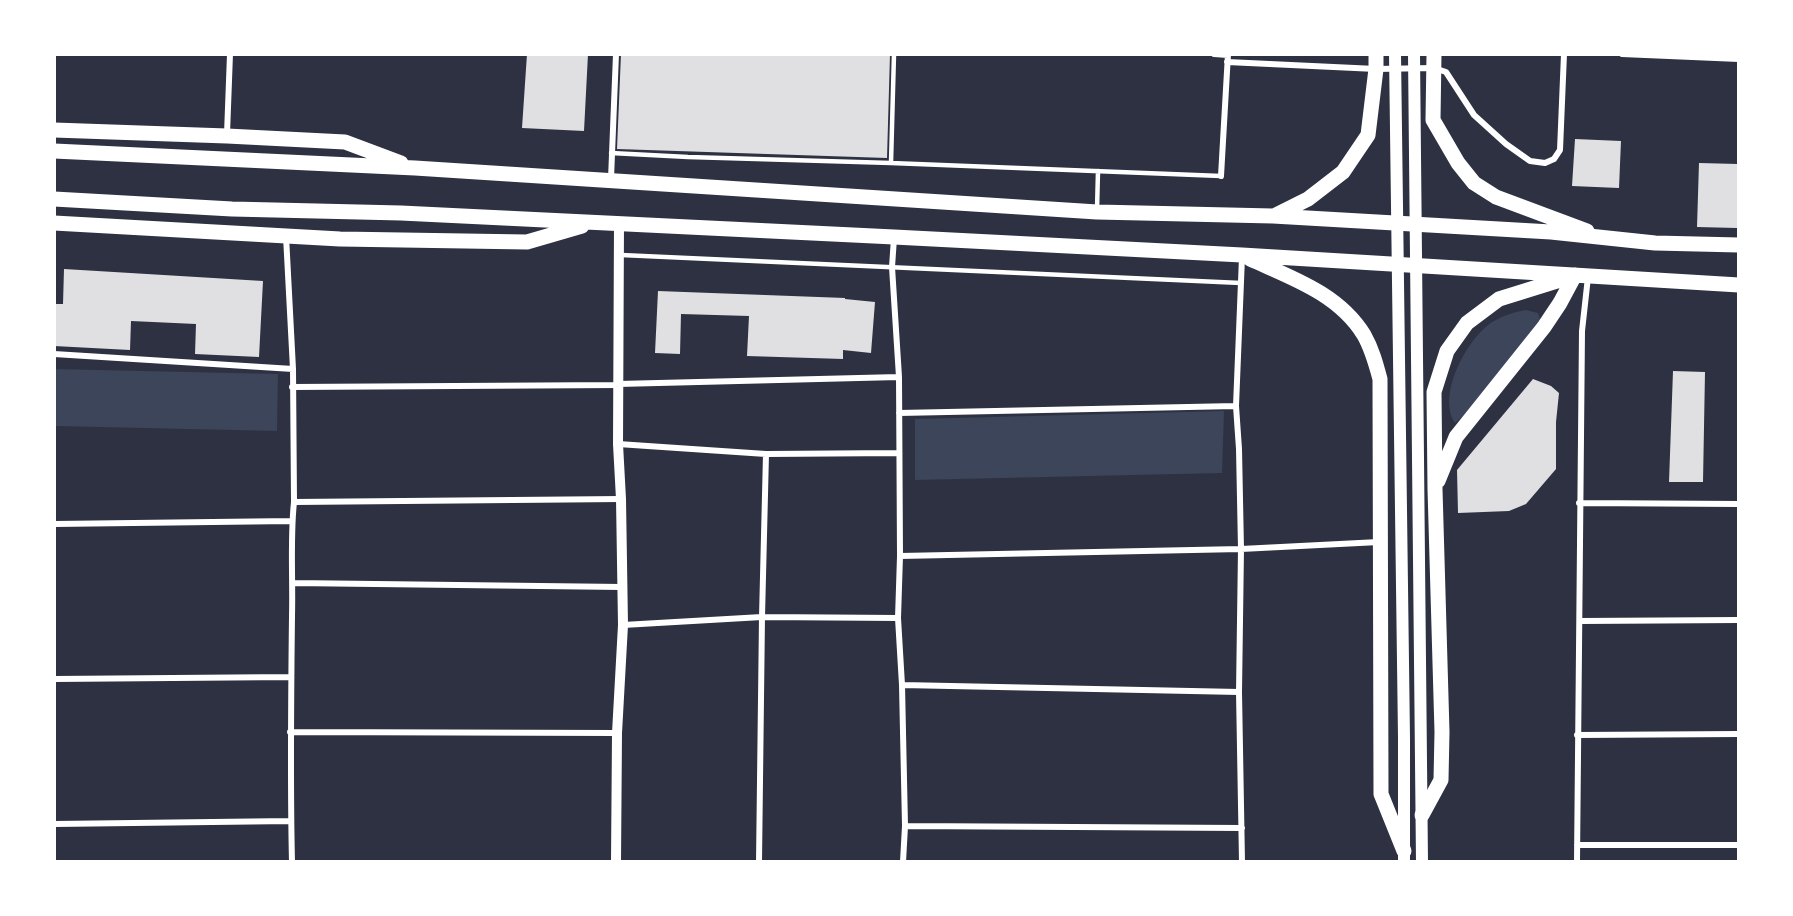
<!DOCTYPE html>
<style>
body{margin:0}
#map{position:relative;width:1793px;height:916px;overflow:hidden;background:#2d3142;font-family:Rubik,sans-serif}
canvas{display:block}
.frame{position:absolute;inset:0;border:56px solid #fff;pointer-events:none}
</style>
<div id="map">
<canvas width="1793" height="916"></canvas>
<div class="frame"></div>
</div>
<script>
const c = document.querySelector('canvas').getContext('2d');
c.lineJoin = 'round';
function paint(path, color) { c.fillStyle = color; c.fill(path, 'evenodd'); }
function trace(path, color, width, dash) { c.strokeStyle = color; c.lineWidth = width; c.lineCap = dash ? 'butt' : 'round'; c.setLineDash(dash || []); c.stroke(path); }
paint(new Path2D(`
 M1526,310l12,3 3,9 -78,94 -8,7c-19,-28 13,-87 39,-102 10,-6 21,-9 32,-11z
 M54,369l224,5 -1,57 -223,-5z
 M1224,411l-2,62 -307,7v-61z`), '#3c4559');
paint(new Path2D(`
 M527,54h61l-4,77 -62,-3z
 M621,54h269l-3,104 -270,-9z
 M1575,139l46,2 -2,47 -47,-2z
 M1699,163l39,1 -1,64 -40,-1z
 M64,269l199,12 -4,76 -64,-3 1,-30 -65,-3 -1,29 -76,-4v-42h9z
 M658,291l187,7v1l30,3 -4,51 -28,-3v9l-96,-3 2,-40 -68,-2 -1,40 -25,-1z
 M1673,371l32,1 -2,110h-34z
 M1533,379l18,7 8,7 -3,29v47l-30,35 -17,7 -51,2 -1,-43z`), '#e0e0e3');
trace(new Path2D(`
 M611,153l77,4 203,6 330,13
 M891,163l3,-109
 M1097,210l1,-39
 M621,255l620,28`), '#fff', 4.5);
trace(new Path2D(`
 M1214,54l14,1
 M1622,54l117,5
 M1227,62l149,7 58,-1 12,4 28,43 32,29 24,17 15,2 9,-4 6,-9 4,-96
 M227,134l3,-80
 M1221,176l7,-122
 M611,179l5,-125
 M286,236l7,133 1,133c-4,37 -1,76 -2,114 -1,82 -2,164 0,246
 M894,238l-2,29 7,110 1,179 -2,62 4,67 3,141 -2,36
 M54,354l239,15
 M618,384l281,-7
 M292,387l326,-2
 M899,413l337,-7
 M618,444l148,10 133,-1
 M294,502l327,-3
 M1579,503l160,1
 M54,524l238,-3
 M900,556l341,-7 138,-7
 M293,583l329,4
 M1580,621l159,-1
 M623,625l139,-8 136,1
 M54,679l237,-2
 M902,685l337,7
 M290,732l327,1
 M1577,735l162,-1
 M54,824l237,-3
 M905,826l337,2
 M1577,845h162
 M759,862l3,-245 4,-163
 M1242,862l-3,-170 2,-143 -2,-100 -3,-43 6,-149
 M1577,862l5,-531 6,-54`), '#fff', 6);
trace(new Path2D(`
 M616,862l1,-129 6,-108 -2,-126 -3,-55 1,-220`), '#fff', 10);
trace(new Path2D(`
 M1395,54l9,684v124
 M1414,54l8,808`), '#fff', 12);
trace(new Path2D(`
 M1434,54l-1,66 25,43 16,20 22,14 91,34
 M54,130l173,6 118,6 56,21
 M54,151l361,17 682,44 176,4 278,16 104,11 84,2
 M54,199l178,10 169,4 493,24 348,18 497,30
 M1276,215l32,-16 35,-27 25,-37 8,-66v-15
 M54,223l286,16 187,3 55,-16
 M1250,259c42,19 89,35 114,76 8,14 12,29 16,44l1,415 23,57
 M1438,481l18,-44 88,-110 16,-24 15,-28
 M1422,815l19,-35 1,-48 -7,-243 -1,-97 13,-41 20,-28 32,-24 61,-19`), '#fff', 15);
</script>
